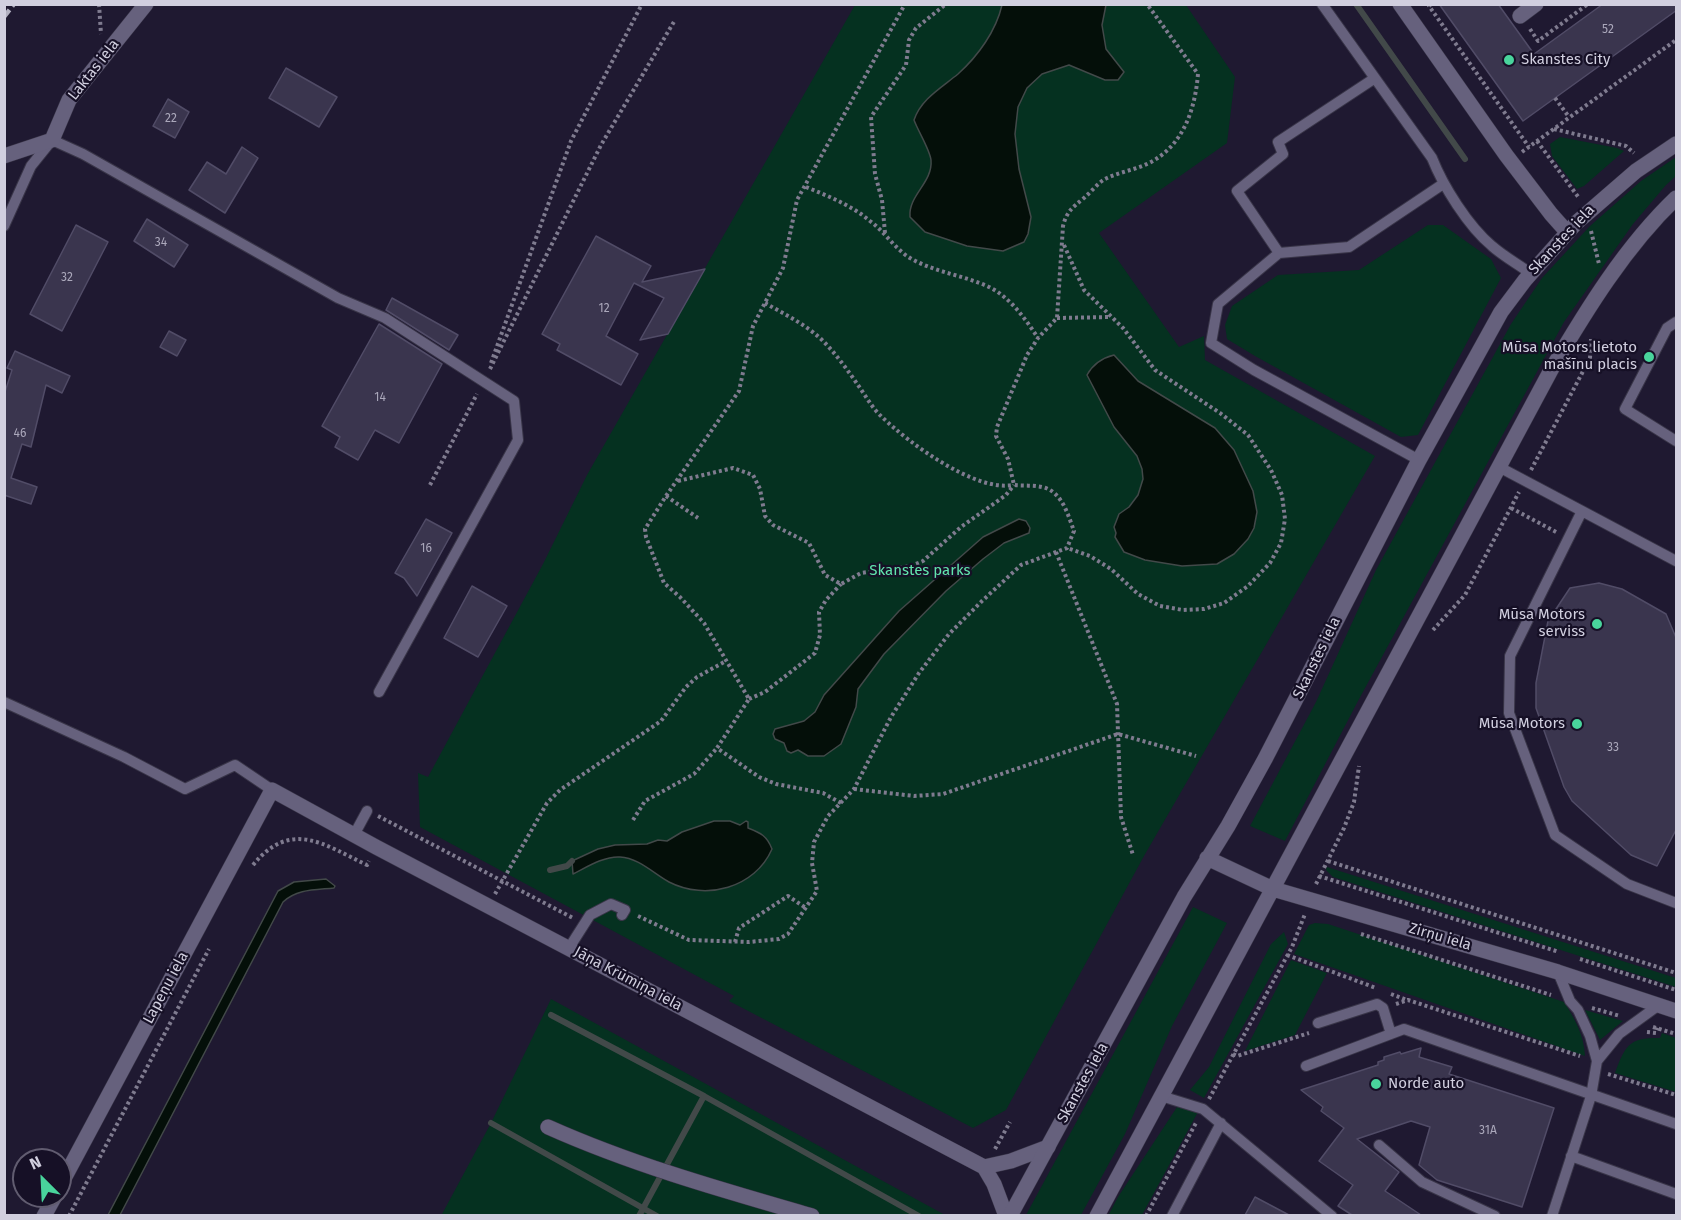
<!DOCTYPE html>
<meta charset="utf-8">
<style>
body{margin:0}
#map{position:relative;width:1681px;height:1220px;overflow:hidden;background:#1f1931;font-family:"Fira Sans",sans-serif}
canvas{display:block}
.frame{position:absolute;inset:0;border:6px solid #d1cfdf;pointer-events:none}
.north{position:absolute;left:12px;top:1148px;width:60px;height:60px;box-sizing:border-box;background:#161026;border:2px solid #615c70;border-radius:50%;rotate:336deg;font-size:16px;font-weight:700;line-height:24px;text-align:center;color:#d1cfdf}
.north::after{content:'';display:block;margin:auto;width:21px;height:27px;background:#49d49c;clip-path:polygon(50% 0,100% 100%,50% 72%,0 100%)}
</style>
<div id="map">
<canvas width="1681" height="1220"></canvas>
<div class="frame"></div>
<div class="north">N</div>
</div>
<script>
const c = document.querySelector('canvas').getContext('2d');
c.lineJoin = 'round';
function paint(path, color) { c.fillStyle = color; c.fill(path, 'evenodd'); }
function trace(path, color, width, dash) { c.strokeStyle = color; c.lineWidth = width; c.lineCap = dash ? 'butt' : 'round'; c.setLineDash(dash || []); c.stroke(path); }
function label(font, color, halo, rows, align = 'center') {
  c.font = font + ' "Fira Sans",sans-serif'; c.lineWidth = 4.5; c.setLineDash([]); c.textBaseline = 'middle'; c.strokeStyle = halo; c.fillStyle = color; for (const [text, x, y, turn = 0] of rows) {
    c.save(); c.translate(x, y); c.rotate((+turn || 0) * Math.PI / 180); c.textAlign = isNaN(turn) ? turn : align; if (halo) c.strokeText(text, 0, 0); c.fillText(text, 0, 0); c.restore();
  }
}
paint(new Path2D(`
 M855,5h331l49,72 -8,66 -128,90 80,114 25,-11 1,24 170,96 -231,400 -138,254 -33,18 -244,-127 5,-5 -314,-169 -2,-54 10,4 115,-213 44,-89z
 M1560,137l57,11 7,3 -40,35 -7,3 -25,-33 -2,-12z
 M1676,157v19l-10,9 -33,39 -69,98 -206,379 -73,140 -35,-15 66,-124 60,-132 135,-246 31,-46 48,-52 51,-45z
 M1428,225h15l48,34 10,19 -83,157 -17,2 -146,-81 -28,-17 -2,-14 7,-19 46,-31 81,-5z
 M1327,867l349,111v9l-343,-110 -7,-7z
 M1193,907l34,16 -55,103 -47,108 -44,81h-55z
 M1315,923l13,1 236,78c11,17 20,33 21,54l-291,-102 15,-29z
 M1284,932l4,12 -84,154 -14,-8 19,-23 62,-123z
 M1291,960l36,13 -32,62 -50,16z
 M551,999l394,216 -504,1 50,-93z
 M1585,1010l38,11 -23,19z
 M1662,1033l14,5v54l-61,-19c10,-28 15,-36 45,-35z
 M1177,1107l21,5 -56,103 -34,1 10,-19z`), '#053120');
const water = new Path2D(`
 M1002,5h104l-4,20 4,24 18,23 -6,8h-13l-36,-15 -27,9 -15,14 -9,19 -3,27 4,35 12,48 -3,17 -4,8 -21,9 -36,-5 -42,-14 -15,-15c-2,-22 23,-34 21,-57 -1,-10 -13,-29 -17,-40 7,-21 27,-32 44,-46 20,-18 38,-43 44,-69z
 M1114,355l24,26 77,47 19,22 19,41 4,21 -3,16 -6,11 -14,15 -17,10 -35,2 -37,-6 -21,-8 -9,-15 1,-4 -2,-6 5,-13 10,-7 9,-12 5,-16 -1,-10 -5,-13 -23,-29 -27,-52c6,-11 15,-17 27,-20z
 M1019,519l7,2 4,7 -1,5 -25,10 -21,16 -37,32 -62,63 -26,35 -2,18 -15,37 -17,12h-16l-10,-6 -7,3 -4,-2 -3,-8 -9,-4 -2,-5 2,-5 29,-8 11,-9 9,-17 75,-84 84,-74z
 M714,821h16l10,4 6,-4 2,1v6c13,5 19,8 24,21 -17,39 -66,52 -103,33 -15,-8 -30,-24 -49,-25 -16,-1 -33,10 -47,17l-1,-13 26,-12 17,-4 32,-1 11,-4 9,1 15,-9z
 M326,879l9,7 -1,2c-19,2 -37,1 -51,14l-163,313h-12l170,-324 16,-9z`);
paint(water, '#040f09');
trace(water, '#424949', 1.5);
trace(new Path2D(`
 M1356,4l109,155
 M550,870l17,-4 5,-5
 M551,1015l153,81 215,120
 M491,1123l166,93
 M639,1216l65,-120`), '#424949', 6);
const building = new Path2D(`
 M1439,4h59l36,50 69,-50h74v6l-154,111z
 M286,68l51,29 -18,30 -50,-29z
 M168,99l21,13 -14,26 -22,-12z
 M242,147l16,11 -33,55 -36,-23 18,-28 19,12z
 M147,219l41,26 -14,22 -40,-26z
 M76,225l32,17 -46,89 -32,-17z
 M596,236l55,30 -9,16 63,-13 -37,65 -28,6 24,-42 -30,-15 -28,53 32,18 -17,31 -64,-35 3,-6 -18,-10z
 M392,298l66,37 -9,15 -63,-40z
 M379,324l63,40 -43,79 -24,-13 -17,30 -23,-13 5,-10 -18,-11z
 M169,331l17,9 -9,16 -17,-9z
 M15,351l55,25 -8,17 -16,-8 -15,62 -9,-3 -11,34 26,9 -6,17 -27,-9v-100l8,-25 -5,-2z
 M426,519l26,14 -35,63 -13,-18 -9,-5z
 M1599,583l23,6 44,25 11,26v188l-20,38 -26,-11 -59,-54 -8,-14 -28,-79v-25l12,-62 22,-33z
 M472,586l35,20 -29,51 -34,-19z
 M1421,1048l-2,9 33,10 -3,7 105,34 -32,99 -85,-27 -18,-15 11,-38 -19,-6 -54,18 42,33 -14,19 36,24h-69l-14,-9 15,-21 -34,-24 25,-33 -23,-17 2,-4 -22,-17 77,-25v-3l6,-2v-3l16,-5 1,2z
 M1255,1197l34,18h-44z`);
paint(building, '#3a354e');
trace(building, '#514c67', 1.5);
const lane = new Path2D(`
 M1322,4l110,154c11,28 36,68 60,88 11,10 26,18 38,27
 M4,226l27,-60 21,-26 31,14 255,144 47,20 129,83 4,39 -139,252
 M1279,253l-42,-62 46,-37 -5,-12 97,-64
 M1676,322l-9,6 -42,81 51,32
 M1419,460l-165,-90 -43,-27 7,-39 61,-51 70,-6 94,-63
 M1499,467l83,44 -72,145 -1,57 46,122 72,49 49,19
 M1582,511l94,50
 M4,702l120,55 61,32 50,-24 37,25
 M354,835l13,-24
 M569,948l21,-33 21,-11 14,6 -3,5
 M1318,1023l59,-19 6,4 8,26
 M1597,1061l22,-27 40,-29
 M1306,1066l98,-37 272,95
 M1161,1096l42,13 129,107
 M1379,1145l43,37 73,34
 M1571,1156l105,38
 M1172,1216l49,-93
 M1552,1216l39,-120 6,-35 -7,-25 -12,-26 -8,-9 -12,-29`);
const street = new Path2D(`
 M1400,4l106,151 45,59 16,18
 M1520,16l16,-12
 M4,156l48,-16 17,-40 77,-96
 M548,1127c85,38 174,63 264,89
 M984,1167l27,-6 37,-14
 M60,1186l212,-396 104,57 608,320 10,17 12,32
 M44,1216l11,-20`);
const secondary = new Path2D(`
 M1207,858l66,31 285,83 118,39
 M1010,1216l174,-319 44,-71 37,-67 154,-299 82,-148 24,-32 51,-57 60,-52 40,-27
 M1097,1216l454,-846c36,-61 74,-123 125,-172`);
trace(lane, '#393548', 12);
trace(street, '#393548', 16);
trace(secondary, '#393548', 16);
trace(new Path2D(`
 M99,4l2,30
 M1431,4l-2,2 100,141
 M1530,29l8,12 50,-37
 M1555,98l14,19
 M1554,129l72,17 8,7
 M1537,141l42,57
 M1522,152l154,-112
 M806,187c22,9 45,18 64,34 15,11 24,27 40,37 24,14 52,17 77,28 22,10 38,32 51,52
 M1591,231l8,33
 M885,233l-3,-33 -7,-26 -4,-57 35,-52 3,-25 7,-12 30,-24
 M1064,245l20,45 39,38 32,42 65,43 28,22 23,35 11,25 3,24 -4,24 -11,20 -22,23 -24,17 -20,6 -21,1 -23,-4 -22,-12 -27,-25 -21,-13 -23,-8
 M765,303c19,11 42,22 58,38 14,14 26,31 37,47 7,10 13,21 22,29 27,26 93,75 131,68
 M1057,318l54,-1
 M491,363l80,-222 71,-137
 M490,369l111,-224 74,-125
 M1531,470l59,-112 1,-19
 M678,481l55,-13 20,7 7,14 5,27 8,9 36,18 16,32 16,9 20,-11 50,-7 12,-5 38,-34 45,-32 8,-10
 M430,485l47,-91
 M666,496l32,22
 M1511,508l47,25
 M1056,552l61,152 4,113 12,38
 M1433,630l32,-35 54,-103
 M749,699l16,-7 50,-39 5,-18 -1,-23 7,-12 15,-16
 M854,789l60,7 29,-2 175,-60 78,22
 M841,803l-18,-10 -47,-9 -17,-7 -42,-29 32,-49 -45,-76 -24,-26 -16,-14 -18,-46 -1,-8 21,-33 73,-105 14,-65 30,-58 14,-68 108,-196
 M378,816l195,102
 M633,820l12,-19 49,-27 23,-26
 M1328,861l348,112
 M253,865c38,-46 70,-21 114,0l2,-4
 M1319,876l240,76
 M1316,884l28,-56 10,-26 5,-36
 M495,894l52,-91 13,-13 101,-69 25,-34 11,-10 29,-16
 M638,916l51,24 60,2 30,-3 9,-5 29,-43 -5,-28 2,-21 14,-26 26,-27 37,-72 28,-44 30,-39 33,-33 39,-36 46,-17 7,-17c-6,-16 -12,-40 -32,-44 -9,-2 -19,-1 -28,-2l-6,-26 -12,-23 1,-9 30,-72 11,-17 19,-20 6,-92c4,-15 9,-18 21,-28 7,-6 14,-15 21,-19 14,-7 30,-9 44,-16 34,-17 46,-53 49,-89l-51,-70
 M1361,934l190,61
 M735,942l4,-14 49,-32 18,12
 M1287,955l89,33
 M1580,959l96,31
 M1391,994l16,6
 M1396,1004l12,-4 172,56
 M1592,1008l28,8
 M1653,1027l23,7
 M1647,1032l9,1 2,-5
 M1233,1054l4,2 72,-23
 M1608,1074l68,21
 M1209,1099l83,-152 13,-33
 M995,1149l15,-27
 M69,1216l140,-267
 M1146,1216l51,-95`), '#7f7b8f', 4, [3, 3]);
trace(lane, '#66617d', 10);
trace(street, '#66617d', 15);
trace(secondary, '#66617d', 15);
trace(new Path2D(`
 M4,17l10,-13`), '#b3b1c2', 4.5, [9, 4.5]);
for (const [x, y, r, color] of [
 [1509,60,6,"#49d49c"],
 [1649,357,6,"#49d49c"],
 [1597,624,6,"#49d49c"],
 [1577,724,6,"#49d49c"],
 [1376,1084,6,"#49d49c"]
]) { const dot = new Path2D(); dot.arc(x, y, r, 0, 2 * Math.PI); c.fillStyle = color; c.fill(dot); trace(dot, '#161026', 2); }
label('12px', '#aba8bb', null, [
 ["52",1608,30],
 ["22",171,119],
 ["34",161,243],
 ["32",67,278],
 ["12",604,309],
 ["14",380,398],
 ["46",20,434],
 ["16",426,549],
 ["33",1613,748],
 ["31A",1488,1131]
]);
label('15px', '#d1cfdf', '#161026', [
 ["Skanstes City",1521,60,"left"],
 ["Mūsa Motors lietoto",1637,348],
 ["mašīnu placis",1637,365],
 ["Mūsa Motors",1585,615],
 ["serviss",1585,632],
 ["Mūsa Motors",1565,724],
 ["Norde auto",1388,1084,"left"]
], 'right');
label('15px', '#d1cfdf', '#161026', [
 ["Laktas iela",94,70,-52],
 ["Skanstes iela",1562,240,-47],
 ["Skanstes iela",1317,658,-64],
 ["Zirņu iela",1440,937,16],
 ["Jāņa Krūmiņa iela",628,979,28],
 ["Lapeņu iela",166,988,-62],
 ["Skanstes iela",1083,1083,-61]
]);
label('15px', '#61e5ad', '#161026', [
 ["Skanstes parks",920,571]
]);
</script>
